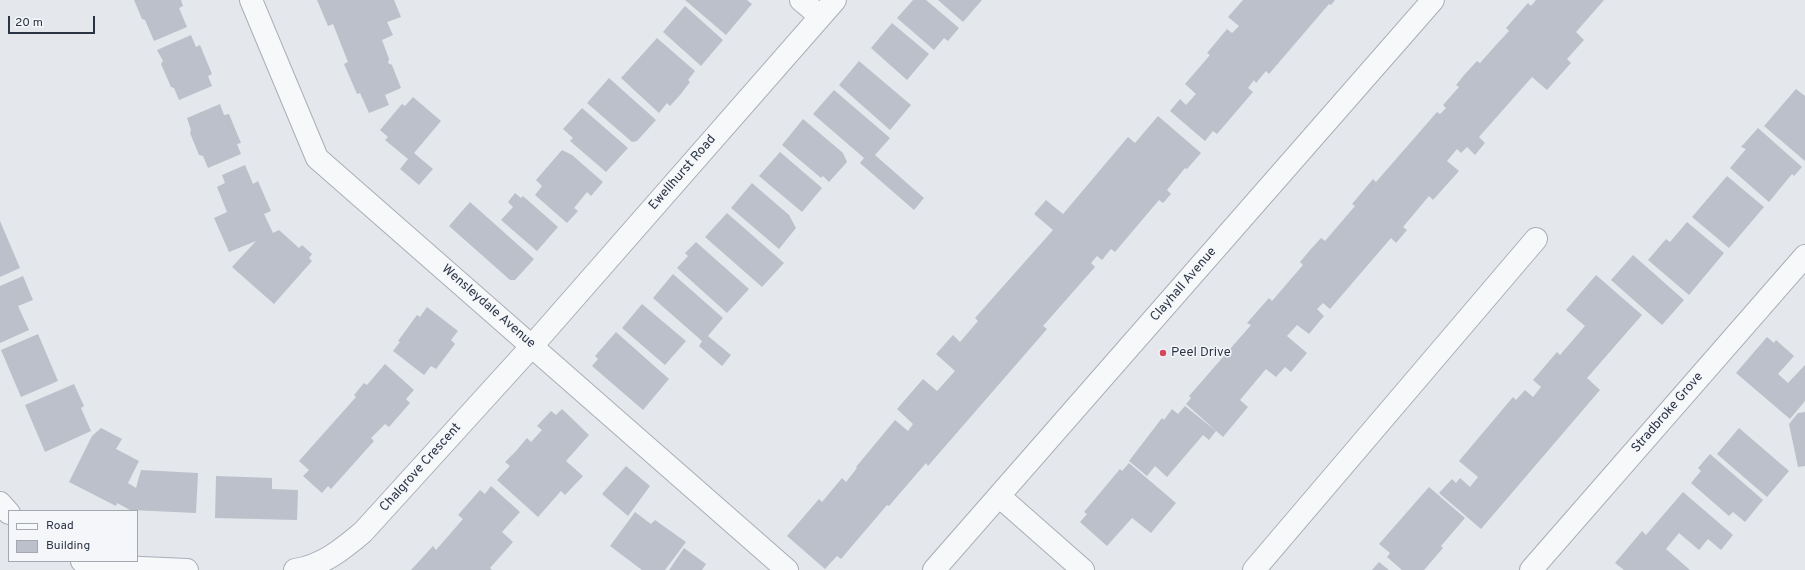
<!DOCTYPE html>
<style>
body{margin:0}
#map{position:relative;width:1805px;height:570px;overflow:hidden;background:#e4e7ec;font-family:Overpass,sans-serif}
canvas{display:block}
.legend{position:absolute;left:8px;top:510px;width:130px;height:52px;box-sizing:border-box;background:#f4f6f9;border:1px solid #a4a8b1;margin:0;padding:5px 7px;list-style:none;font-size:12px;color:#2b3445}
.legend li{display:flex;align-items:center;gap:8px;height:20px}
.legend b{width:20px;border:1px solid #a4a8b1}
.scale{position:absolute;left:8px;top:16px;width:87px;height:18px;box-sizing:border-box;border:2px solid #2b3445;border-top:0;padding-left:5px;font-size:12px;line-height:14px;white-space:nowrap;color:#2b3445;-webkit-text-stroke:3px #f4f6f9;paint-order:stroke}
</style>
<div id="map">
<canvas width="1805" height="570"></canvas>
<ul class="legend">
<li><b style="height:5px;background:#f7f8fa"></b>Road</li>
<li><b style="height:11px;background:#bbc0ca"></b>Building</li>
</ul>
<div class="scale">20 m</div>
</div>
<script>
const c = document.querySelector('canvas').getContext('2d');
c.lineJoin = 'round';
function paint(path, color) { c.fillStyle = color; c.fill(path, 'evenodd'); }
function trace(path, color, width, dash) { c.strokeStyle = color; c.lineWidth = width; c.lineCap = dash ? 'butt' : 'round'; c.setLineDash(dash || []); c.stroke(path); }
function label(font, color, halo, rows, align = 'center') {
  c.font = font + ' Overpass,sans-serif'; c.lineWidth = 3; c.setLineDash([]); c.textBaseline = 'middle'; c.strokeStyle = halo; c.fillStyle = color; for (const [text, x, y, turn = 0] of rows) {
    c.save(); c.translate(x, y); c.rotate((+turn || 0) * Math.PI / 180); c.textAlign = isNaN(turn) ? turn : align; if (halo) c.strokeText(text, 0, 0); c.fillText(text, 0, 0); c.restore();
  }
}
paint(new Path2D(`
 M134,0h47l2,6 -4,2 8,19 -33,14 -9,-21 -3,-1z
 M317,0h77l7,17 -14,5 6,13 -11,5 7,19 -1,4 4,2 9,23 -16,7 4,10 -20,8 -9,-20 -3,1 -13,-30 4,-2 -15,-38 -5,2z
 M685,0h62l5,4 -26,31z
 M913,0h13l33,28 -11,13 -4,-3 -10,12 -37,-32z
 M938,0h44l-19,22z
 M1243,0h92l-4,5 -2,-1 -60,70 -3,-3 -10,12 -2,-3 -6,8 5,4 -36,42 -4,-3 -8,10 -35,-30 10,-12 6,6 10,-11 -11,-10 25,-29 -3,-2 20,-24 5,4 7,-7 -11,-9z
 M1536,0h68l-28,32 8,8 -17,19 4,4 -24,27 -15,-13 -53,60 6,6 -10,12 -8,-8 -6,6 -4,-4 -10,12 12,10 -26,29 -4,-4 -26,31 4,3 -11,13 -5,-5 -61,71 -7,-6 -6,6 7,7 -15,18 -12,-9 -10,11 20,17 -16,19 -6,-5 -9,10 -10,-8 -26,31 8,7 -25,30 -37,-33 5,-6 -2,-2 62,-71 -4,-2 22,-25 3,3 31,-36 -3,-3 10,-12 11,-12 4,3 30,-35 -3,-2 21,-25 3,3 61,-70 3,2 6,-6 -3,-3 16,-18 -3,-2 9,-11 12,-13 3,2 16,-18 13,-14 -3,-3 22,-25 3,3z
 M685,6l38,34 -22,26 -38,-34z
 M892,23l37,31 -22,26 -36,-32z
 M191,35l5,12 4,-2 12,29 -4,2 4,10 -33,14 -5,-12 -3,-1 -10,-23 2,-3 -6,-11z
 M657,38l38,33 -7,9 2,2 -10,13 -10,11 -3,-3 -8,10 -38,-35z
 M859,61l52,44 -21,25 -51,-45z
 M609,78l47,42 -19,21 -5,1 -45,-39z
 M1796,89l9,7v65l-41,-35z
 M834,90l56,48 -15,17 49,43 -10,12 -54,-47 4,-5 -51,-44z
 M413,97l28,24 -27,32 19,16 -14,16 -19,-16 8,-10 -23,-19 3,-3 -8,-7 22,-26 3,2z
 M220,104l4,11 5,-1 12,29 -4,1 4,10 -33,14 -5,-12 -4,-1 -9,-22 1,-3 -4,-12z
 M582,108l46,40 -22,24 -36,-31 3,-3 -10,-9z
 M1158,116l43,37 -14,16 -2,-1 -18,22 4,4 -8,9 -4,-3 -44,52 -4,-3 -9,11 -5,-4 -6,7 4,4 -52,59 4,3 -119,137 -2,-3 -37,43 -2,-1 -46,54 -4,-3 -12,13 -38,-33 32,-37 3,3 20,-24 4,4 11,-14 -1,-1 39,-47 13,11 5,-7 -16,-15 26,-30 14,12 18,-20 -19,-17 17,-19 7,7 18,-21 -3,-3 78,-88 -19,-16 12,-14 17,14 65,-77 7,6z
 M803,119l40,34 4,9 -18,20 -6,-6 -2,2 -39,-33z
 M1758,128l44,39 -8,9 -2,-2 -23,28 -39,-34 16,-19 -5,-2z
 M562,150l10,5 31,27 -12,14 -4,-4 -13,16 4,3 -11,12 -32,-28 7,-9 -6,-6z
 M780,152l42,36 -20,24 -43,-36z
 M245,165l8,19 5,-3 13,30 -7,3 9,19 6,-3 20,18 3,-3 10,9 -3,4 3,3 -38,43 -42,-37 24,-26 -27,11 -15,-34 13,-6 -10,-25 8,-4 -3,-8z
 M1727,176l37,31 -35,41 -37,-31z
 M752,183l37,32 7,13 -17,21 -48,-41z
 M515,193l6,5 2,-2 35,31 -21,24 -36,-31 12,-13 -5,-5z
 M470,202l64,57 -19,21h-5l-61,-54z
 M727,213l57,50 -22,24 -57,-50z
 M0,221l20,47 -20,9z
 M1687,222l37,31 -35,42 -41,-35 18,-21 4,3z
 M696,242l53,47 -22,24 -50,-45 11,-12 -3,-3z
 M1633,255l51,45 -22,25 -51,-45z
 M673,274l50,44 -15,18 23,19 -9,11 -23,-20 3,-5 -49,-43z
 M1596,275l46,40 -55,63 13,12 -119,139 -42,-36 13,-14 4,4 4,-5 10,9 8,-10 -19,-16 54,-64 3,3 9,-10 8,7 8,-10 -8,-7 24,-28 3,3 25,-29 -19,-16z
 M23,276l10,24 -15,6 11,24 -29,13v-57z
 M642,304l44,37 -21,24 -43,-37z
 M427,307l31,24 -7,9 4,4 -19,25 -5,-3 -7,9 -31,-24 7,-9 -2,-1 19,-26 3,2z
 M616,332l53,47 -26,31 -51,-44 6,-7 -3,-3z
 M38,334l20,47 -37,16 -20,-47z
 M1767,337l7,6 2,-3 18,16 -16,18 10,9 17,-18v36l-15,18 -54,-46z
 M385,364l29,26 -8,9 4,4 -21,24 -4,-3 -14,14 3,3 -43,48 -3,-3 -6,7 -19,-17 6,-6 -10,-9 57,-64 -2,-2 10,-12 3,2z
 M74,384l10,22 -3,2 10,23 -46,21 -20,-47z
 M1185,406l31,25 -7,9 -6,-5 -36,42 -12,-11 -8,10 -18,-15 33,-43 2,2 8,-11 6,5z
 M562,409l27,26 -23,26 17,15 -18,19 -4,-4 -23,26 -41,-37 13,-14 -5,-4 11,-11 11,-13 4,4 11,-12 -5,-4 14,-15 5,4z
 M1805,412v54l-7,1 -9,-43 9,-11z
 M101,428l21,11 -6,10 23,12 -11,22 8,5 5,-18 57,3 -2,40 -66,-3 -13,-7 -1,3 -47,-24 23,-46z
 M1739,428l50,43 -22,26 -50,-43z
 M1710,454l53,46 -18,22 -12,-10 -4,4 -38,-33 10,-12 -3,-3z
 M1129,463l47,40 -25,30 -19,-15 -25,28 -27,-24 7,-8 -3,-2 36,-43 2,2z
 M626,466l24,20 -22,30 -26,-22z
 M216,476l56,2v11l26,1 -1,30 -82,-2z
 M491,486l29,26 -18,20 11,10 -23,26 2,2h-81l22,-24 3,4 27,-31 -5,-4 22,-25 5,4z
 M1429,487l36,31 -24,28 2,2 -19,22h-22l-15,-13 3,-4 -11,-9z
 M1683,492l50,43 -12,15 -13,-11 -9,11 -20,-17 -13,16 24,21h-66l-9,-7 27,-32 4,4z
 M635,512l16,12 4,-4 31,22 -21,28h-23l-32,-24z
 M684,548l22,16 -4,6h-33z
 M1379,562l10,8h-17z`), '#bbc0ca');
const minor = new Path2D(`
 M251,0l66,158 470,412
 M801,0l19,16
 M999,496l84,74
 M0,503l9,10
 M82,561l14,5 91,4
 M295,570c27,-4 48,-21 68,-38l169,-186 303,-346
 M934,570l499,-570
 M1254,570l282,-331
 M1531,570l274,-314`);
trace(minor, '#a9aeb7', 24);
trace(minor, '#f7f8fa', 22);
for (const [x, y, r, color] of [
 [1163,353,4,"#d1495b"]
]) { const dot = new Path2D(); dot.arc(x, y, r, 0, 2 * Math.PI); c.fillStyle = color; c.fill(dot); trace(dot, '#f4f6f9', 1.5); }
label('13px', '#2b3445', '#f4f6f9', [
 ["Ewellhurst Road",683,173,-49],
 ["Clayhall Avenue",1184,285,-49],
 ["Wensleydale Avenue",488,307,41],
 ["Stradbroke Grove",1668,413,-49],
 ["Chalgrove Crescent",421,468,-48]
]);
label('13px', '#2b3445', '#f4f6f9', [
 ["Peel Drive",1171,353]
], 'left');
</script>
